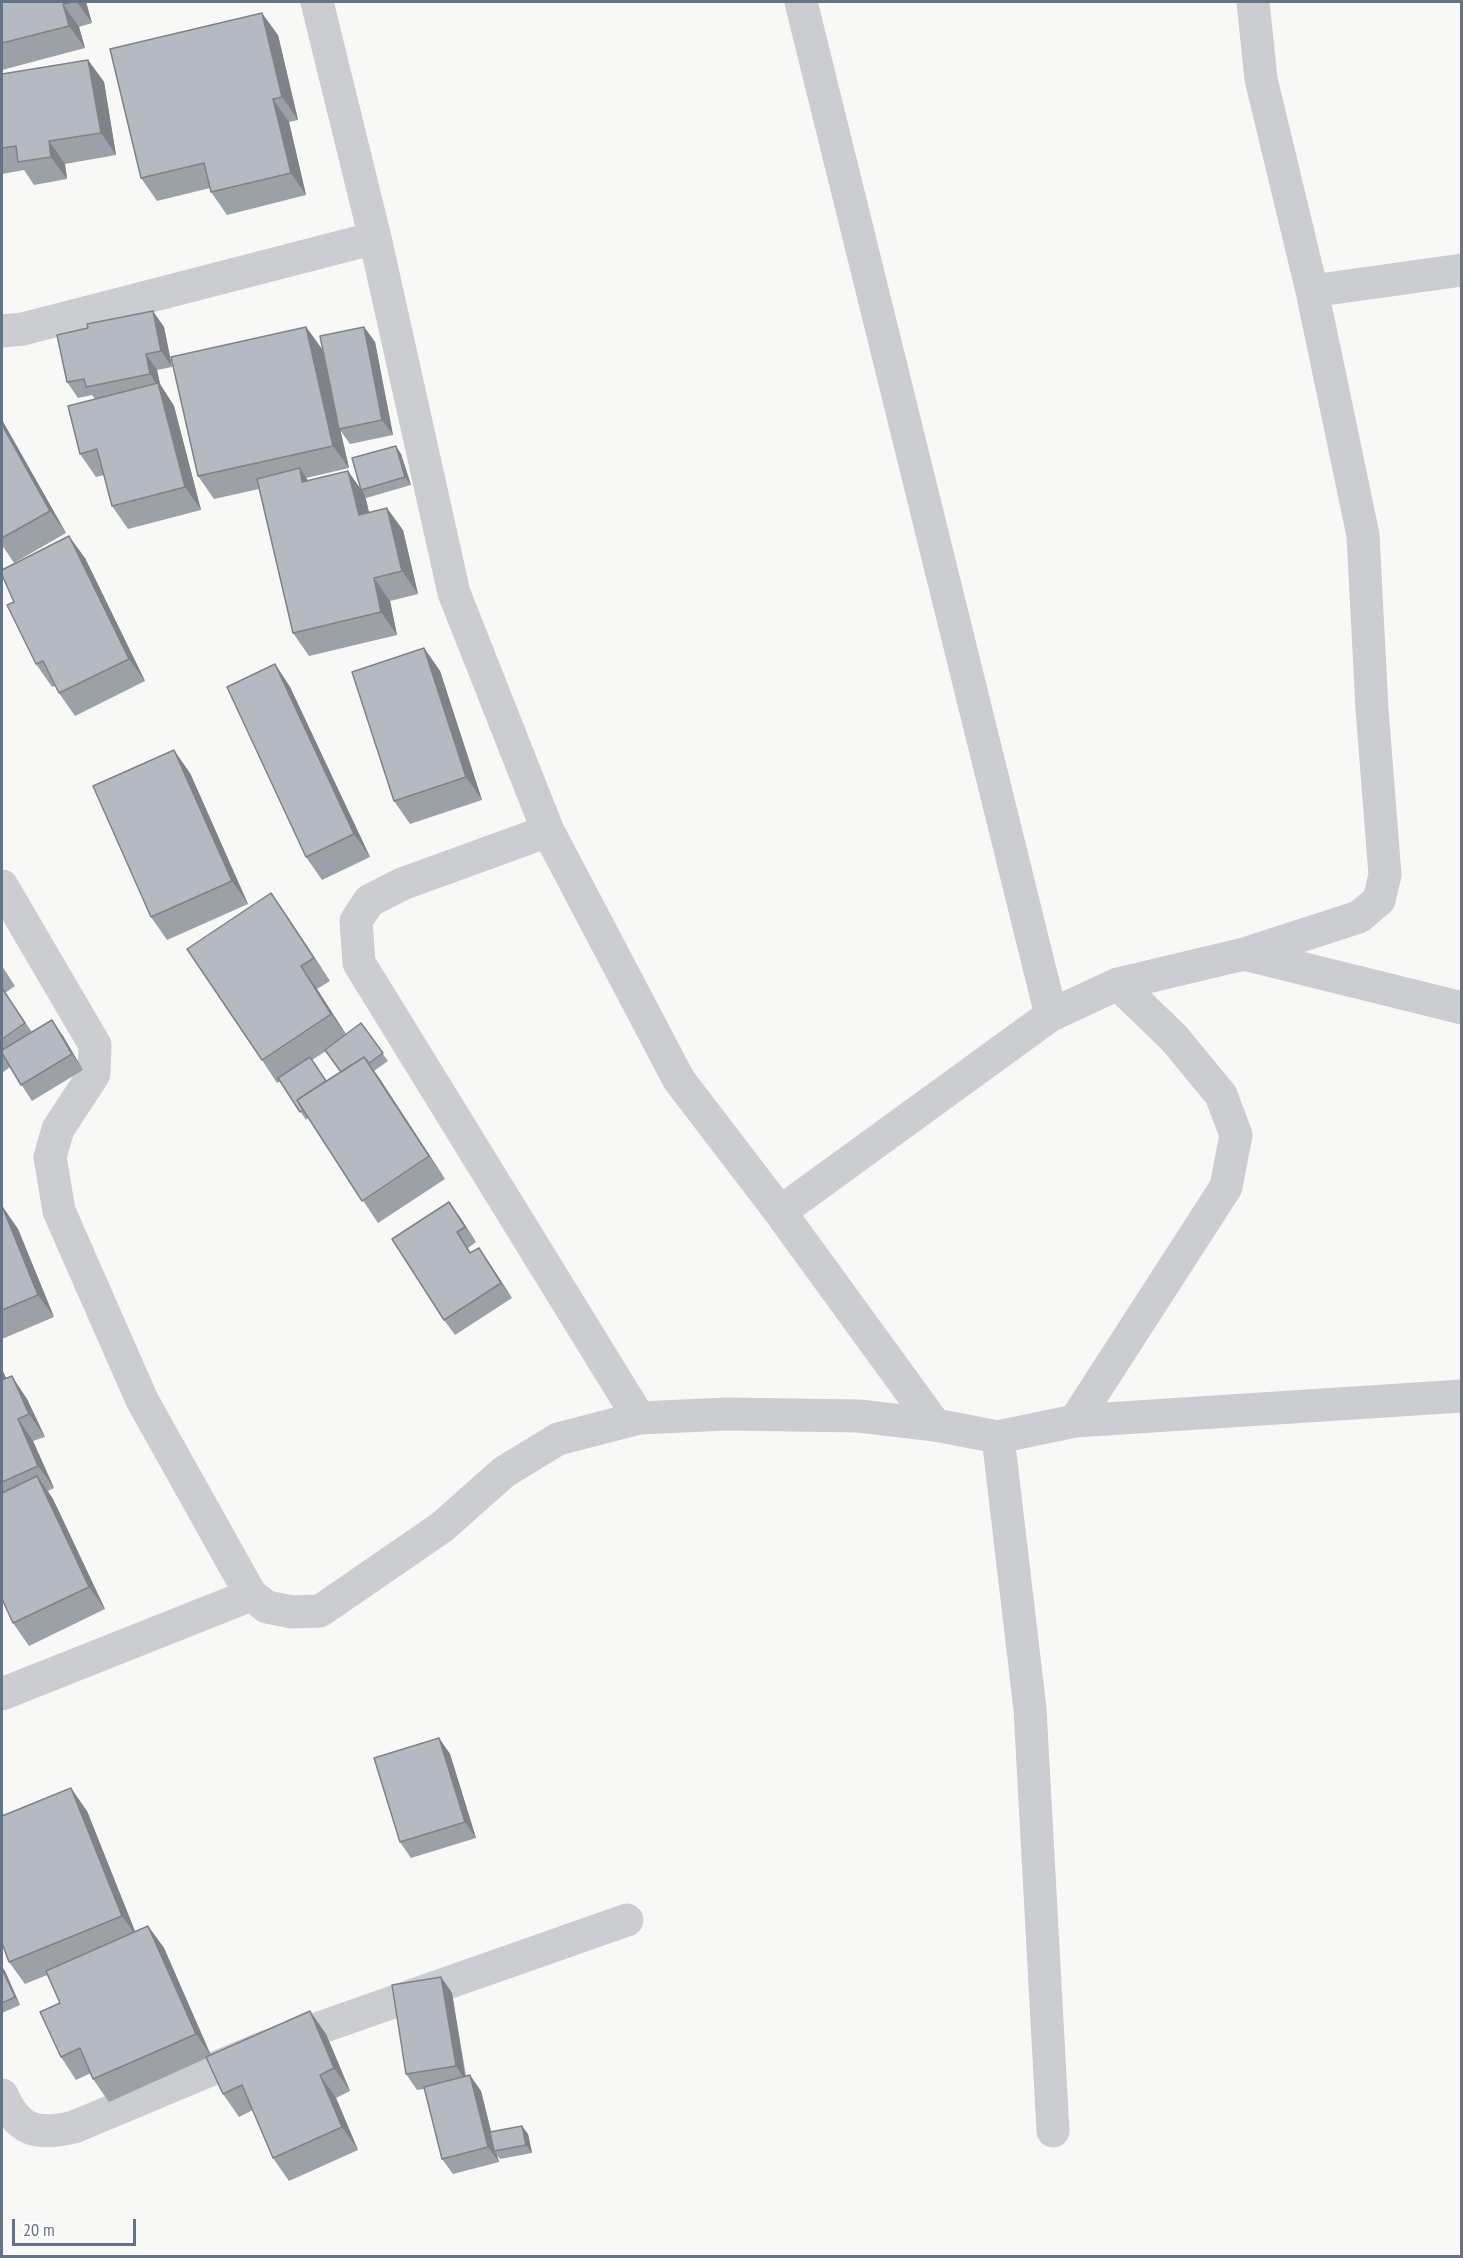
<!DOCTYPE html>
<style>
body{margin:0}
#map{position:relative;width:1463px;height:2258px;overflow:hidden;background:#f8f9f6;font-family:"PT Sans Narrow",sans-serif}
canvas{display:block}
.frame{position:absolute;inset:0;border:3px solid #657389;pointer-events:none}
.scale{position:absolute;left:12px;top:2219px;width:124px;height:27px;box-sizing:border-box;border:3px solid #657389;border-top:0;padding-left:8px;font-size:18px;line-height:21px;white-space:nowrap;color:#657389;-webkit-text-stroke:4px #fff;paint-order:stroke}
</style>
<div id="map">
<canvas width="1463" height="2258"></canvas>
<div class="frame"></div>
<div class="scale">20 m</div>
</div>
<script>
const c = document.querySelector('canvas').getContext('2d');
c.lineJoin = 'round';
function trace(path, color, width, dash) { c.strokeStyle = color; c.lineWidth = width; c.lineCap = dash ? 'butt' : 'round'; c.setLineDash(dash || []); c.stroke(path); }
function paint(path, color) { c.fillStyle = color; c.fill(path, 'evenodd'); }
trace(new Path2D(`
 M317,2l58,236 79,355 94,238 131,249 101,132 155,213 63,12 77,-16 387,-25
 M801,2l250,1013
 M1312,291l150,-21
 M2,331l21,-2 352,-91
 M548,831l-146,53 -33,17 -13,20 3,42 280,455
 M2,886l93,159 -1,29 -36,55 -8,28 9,54 83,189 109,195 16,12 25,5 28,-1 122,-84 62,-55 54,-33 81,-21 88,-4 132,2 76,9
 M1244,954l218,54
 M780,1212l271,-197 67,-31 126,-30 115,-37 20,-17 6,-25 -13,-166 -9,-174 -51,-244 -51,-212 -8,-77
 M1075,1421l151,-234 10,-52 -15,-40 -47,-57 -56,-54
 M998,1437l32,272 23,422
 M2,1694l249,-99
 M2,2095c16,36 35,41 72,32l191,-80 362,-127`), '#cbcdd1', 33);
paint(new Path2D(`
 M2,2h84l6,21 -13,4 6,21 -83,22z
 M278,35l20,85 -9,2 17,73 -79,20 -16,-23 -1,-4 -53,13 -16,-23z
 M88,60l16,22 12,73 -51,9 2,15 -33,6 -10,-15 -22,4v-100z
 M164,327l8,40 -15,3 3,14 14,22 27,104 -73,19 -16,-23 -8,-31 -8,2 -16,-23 15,-55 -3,-4 -14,3 -11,-16z
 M306,327l16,22 11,50 31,-72 11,15 18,93 -43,9 -10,-14 9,38 -43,10 2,3 52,7 41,-34 10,31 -45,13 -1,-3 4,18 34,17 15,64 -28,7 7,34 -88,21 -16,-23 -34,-144 -45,10 -16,-23z
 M2,420l64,113 -52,30 -12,-18z
 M85,558l60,123 -70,35 -16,-23 -4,-7 -3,1 -16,-23 -22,-62z
 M424,648l16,23 42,129 -72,24 -16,-23z
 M275,664l15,23 80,170 -48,23 -16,-23z
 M190,773l58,131 -81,36 -16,-23z
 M287,916l43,65 -13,8 29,45 15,-11 27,38 -14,10 71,108 -67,44 -70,-105 -2,2 -26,-39 -3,2 -15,-23zM326,1051l15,21 -15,9 -14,-21z
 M2,966l13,20 -10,7 27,39 31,4 20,34 -51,31 -22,-34 -8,6z
 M449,1202l27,40 -8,6 3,5 19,11 22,34 -57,37 -11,-15z
 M2,1206l16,23 36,88 -52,22z
 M2,1369l4,9 21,21 18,38 -12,4 21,47 -6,3 5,8 52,110 -76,37 -16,-23 -11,-24z
 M439,1738l11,16 26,84 -65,20 -11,-16z
 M87,1811l48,120 13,-5 16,22 47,107 115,-21 24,57 -14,7 22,52 -69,31 -16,-23 -20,-48 -14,7 -16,-23 -16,-36 -98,44 -16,-23 -2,-6 -15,7 -15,-23 -1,-54 -13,-28 -22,9 -16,-22z
 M2,1967l3,4 15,34 -18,8z
 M441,1977l11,16 14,83 15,15 10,41 37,2 4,19 -32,6 -3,-4 2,7 -46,12 -11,-15 -18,-70 -7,1 -11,-16z`), '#9ca0a7');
paint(new Path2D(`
 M77,2h9l6,21z
 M63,4l16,23 6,21 -16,-22z
 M262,13l16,22 20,85 -16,-23z
 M88,60l16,22 12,73 -15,-22z
 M273,99l16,23 17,73 -15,-22z
 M49,141l16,23 2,15 -16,-22z
 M153,311l11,16 8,40 -11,-16z
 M306,327l16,22 27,119 -16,-22z
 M364,327l11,15 18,93 -11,-15z
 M146,354l11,16 3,14 14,22 27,104 -16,-23 -25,-98 -10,-15z
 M2,420l64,113 -16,-22 -48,-86z
 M396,446l5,8 10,31 -6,-8z
 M300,468l15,23 -13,-9z
 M348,471l17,24 10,43 -16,-23z
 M387,508l16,22 15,64 -16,-23z
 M69,536l16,22 60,123 -16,-22z
 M374,578l16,23 7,34 -16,-23z
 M424,648l16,23 42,129 -16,-23z
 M275,664l15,23 80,170 -16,-23z
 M174,750l16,23 58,131 -16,-23z
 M271,893l16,23 43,65 -16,-23z
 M301,966l16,23 30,47 -16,-22z
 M52,1020l11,16 20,34 -11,-16z
 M364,1057l16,22 65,100 -16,-23z
 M449,1202l11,15 16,25 -11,-15z
 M2,1206l16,23 36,88 -16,-22z
 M479,1248l11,16 22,34 -11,-15z
 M2,1369l15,34 -15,-22z
 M12,1376l15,23 18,38 -16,-23z
 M18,1419l15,22 21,47 -16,-22z
 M37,1476l16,23 52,110 -16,-22z
 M439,1738l11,16 26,84 -11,-16z
 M71,1788l16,23 51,128 -16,-23z
 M148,1926l16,22 47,108 -15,-22z
 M2,1967l3,4 15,34 -5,-8z
 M441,1977l11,16 14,89 -10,-16z
 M310,2011l16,23 24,57 -16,-23z
 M320,2075l16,23 22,52 -16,-23z
 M470,2075l11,16 15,60h-2l3,4 2,7 -11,-15z
 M522,2126l6,8 4,19 -6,-8z`), '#7f8288');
const building = new Path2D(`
 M2,2h71l-10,2 6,22 -67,17z
 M262,13l20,84 -9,2 18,74 -80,19 -7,-29 -63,15 -31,-129z
 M88,60l13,73 -52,8 2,16 -33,5 -2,-16 -14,2v-74z
 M153,311l8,40 -15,3 4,20 -64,13 -2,-8 -17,3 -10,-47 31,-7 -1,-4z
 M306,327l27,119 -135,30 -27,-119z
 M364,327l18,93 -43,9 -19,-93z
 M158,383l27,104 -73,19 -15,-57 -17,5 -12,-48z
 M2,425l48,86 -48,27z
 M396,446l9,31 -44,13 -9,-32z
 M300,468l2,14 46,-11 11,44 28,-7 15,63 -28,7 7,34 -88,21 -36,-154z
 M69,536l60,123 -70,34 -16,-32 -7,3 -29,-59 7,-3 -12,-27v-5z
 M424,648l42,129 -72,24 -42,-129z
 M275,664l79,170 -48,23 -79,-170z
 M174,750l58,131 -81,36 -58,-131z
 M271,893l43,65 -13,8 30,48 -69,46 -75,-111z
 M2,988l23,35 -23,16z
 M52,1020l20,34 -51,31 -19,-32v-3z
 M361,1023l22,30 -14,10 -5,-6 -23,15 -16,-22z
 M310,1057l16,24 -29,19 6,10 -3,2 -22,-34z
 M364,1057l65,99 -67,45 -65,-101z
 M449,1202l16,25 -8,5 13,21 9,-5 22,35 -57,37 -52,-81z
 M2,1206l36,89 -36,15z
 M12,1376l17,38 -11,5 20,47 -36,16v-102z
 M37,1476l52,111 -76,36 -11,-24v-106z
 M439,1738l26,84 -65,20 -26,-84z
 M71,1788l51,128 -113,46 -7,-19v-127z
 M148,1926l48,108 -103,45 -13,-31 -19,9 -21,-45 20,-9 -14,-32z
 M2,1969l13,28 -13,6z
 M441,1977l15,89 -50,8 -14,-89z
 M310,2011l24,57 -14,7 22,52 -69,31 -31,-73 -19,9 -17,-37z
 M470,2075l18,72 -46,12 -18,-72z
 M522,2126l4,19 -32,6 -4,-19z`);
paint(building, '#b5bac2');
trace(building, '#7f8288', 1.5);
</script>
